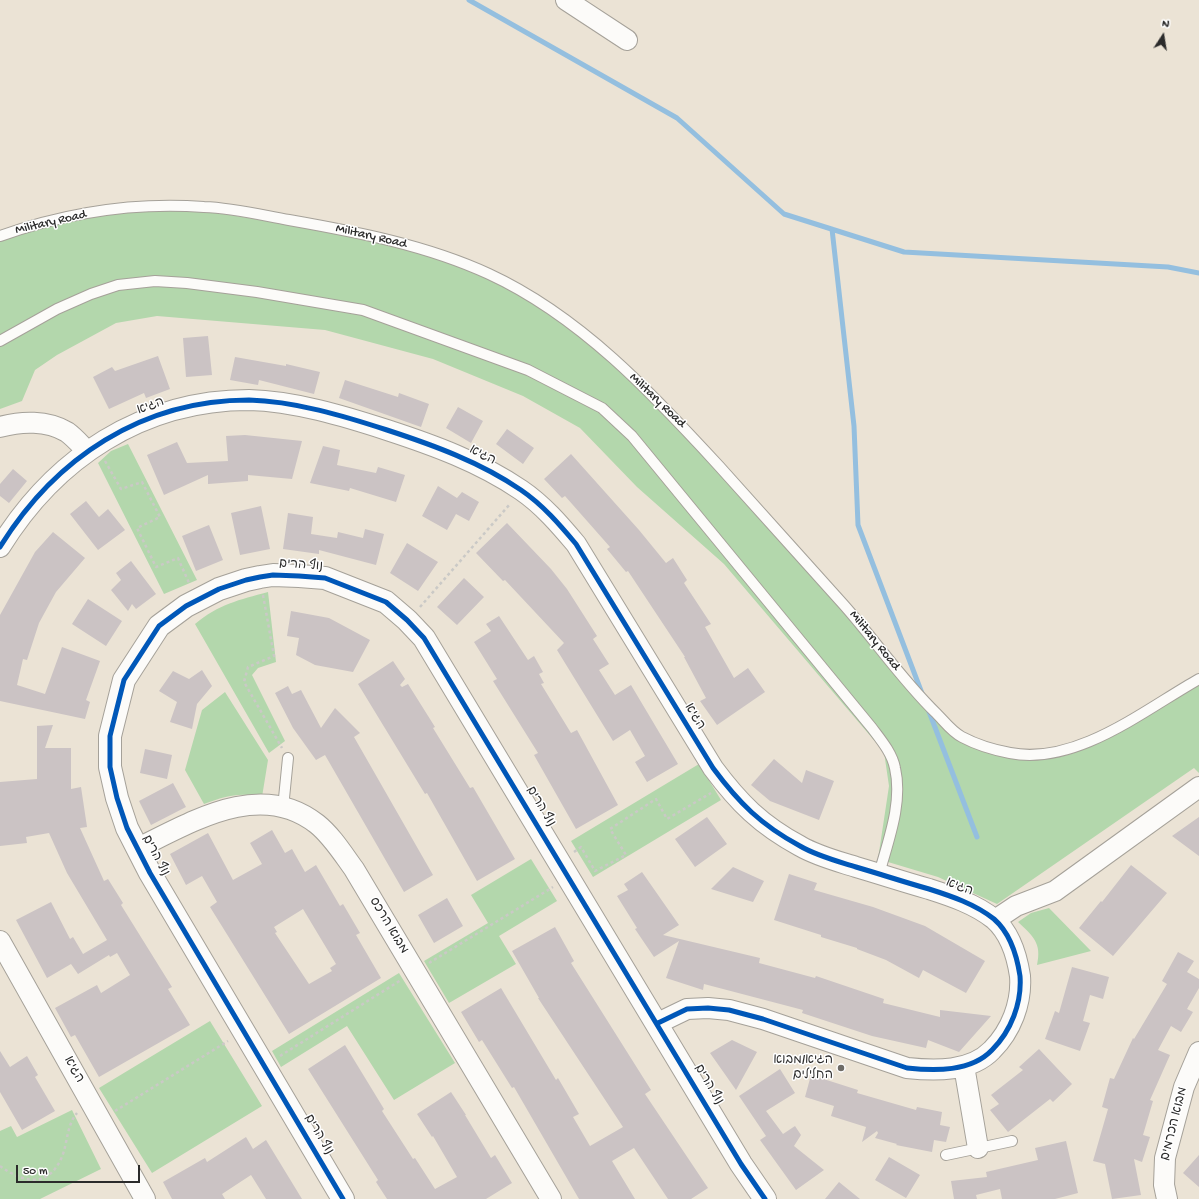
<!DOCTYPE html>
<meta charset="utf-8">
<style>
body{margin:0}
#map{position:relative;width:1199px;height:1199px;overflow:hidden;background:#ebe3d5;font-family:"Gochi Hand",sans-serif}
canvas{display:block}
.north{position:absolute;left:1143px;top:16px;width:40px;height:40px;-webkit-text-stroke:3px #fff;paint-order:stroke;rotate:12deg;font-size:11px;font-weight:700;line-height:16px;text-align:center;color:#2b2b2b}
.north::after{content:'';display:block;margin:auto;width:14px;height:18px;background:#2b2b2b;clip-path:polygon(50% 0,100% 100%,50% 72%,0 100%)}
.scale{position:absolute;left:16px;top:1165px;width:124px;height:18px;box-sizing:border-box;border:2px solid #2b2b2b;border-top:0;padding-left:5px;font-size:12px;line-height:14px;white-space:nowrap;color:#2b2b2b;-webkit-text-stroke:3px #fff;paint-order:stroke}
</style>
<div id="map">
<canvas width="1199" height="1199"></canvas>
<div class="north">N</div>
<div class="scale">50 m</div>
</div>
<script>
const c = document.querySelector('canvas').getContext('2d');
c.lineJoin = 'round';
function paint(path, color) { c.fillStyle = color; c.fill(path, 'evenodd'); }
function trace(path, color, width, dash) { c.strokeStyle = color; c.lineWidth = width; c.lineCap = dash ? 'butt' : 'round'; c.setLineDash(dash || []); c.stroke(path); }
function label(font, color, halo, rows, align = 'center') {
  c.font = font + ' "Gochi Hand","Playpen Sans Hebrew",sans-serif'; c.lineWidth = 3; c.setLineDash([]); c.textBaseline = 'middle'; c.strokeStyle = halo; c.fillStyle = color; for (const [text, x, y, turn = 0] of rows) {
    c.save(); c.translate(x, y); c.rotate((+turn || 0) * Math.PI / 180); c.textAlign = isNaN(turn) ? turn : align; if (halo) c.strokeText(text, 0, 0); c.fillText(text, 0, 0); c.restore();
  }
}
paint(new Path2D(`
 M156,210l50,1 146,24 86,23 51,21 47,25 55,41 70,63 296,331 56,19 42,-1 47,-17 97,-56v89l-5,-5 -197,136 -59,-27 -60,-18 11,-73 -5,-34 -160,-188 -87,-77 -57,-59 -57,-32 -90,-37 -108,-29 -168,-14 -41,7 -59,32 -22,15 -13,31 -22,8v-169l75,-22z
 M128,444l69,136 -33,14 -66,-131 13,-12z
 M268,592l8,70 -18,6 -6,7 33,66 -16,12 -74,-129c24,-20 44,-24 73,-32z
 M225,692l43,68 -6,37c-23,-5 -36,-1 -58,7l-19,-34 17,-60z
 M699,764l22,36 -128,77 -22,-36z
 M531,859l26,42 -58,35 17,28 -67,39 -25,-42 64,-38 -17,-28z
 M1049,908l42,43 -54,14c5,-22 -4,-29 -19,-43l13,-9z
 M399,973l56,90 -61,37 -47,-74 -66,41 -9,-16z
 M210,1021l52,85 -110,67 -53,-85z
 M72,1110l29,59 -61,30h-40v-68l11,-5 6,11z`), '#b3d7ac');
trace(new Path2D(`
 M469,0l208,118 107,96 120,38 264,15 31,6
 M832,229l22,197 4,99 65,171
 M928,709l49,128`), '#94bfdf', 5);
paint(new Path2D(`
 M208,336l4,39 -26,2 -3,-39z
 M158,356l12,33 -24,9 -2,-5 -35,16 -16,-32 19,-10 3,4z
 M235,357l51,9v-2l34,8 -6,22 -55,-14 -1,5 -28,-5z
 M345,380l53,17 1,-4 30,11 -8,23 -82,-29z
 M458,407l25,14 -12,22 -25,-15z
 M507,429l27,19 -11,16 -27,-20z
 M245,435l57,6 -10,38 -44,-4v6l-40,3v-9l-44,20 -17,-40 30,-13 10,21 41,-2 -2,-25z
 M323,446l17,4 -3,15 39,8 2,-6 27,8 -9,27 -46,-14 -1,3 -39,-8z
 M571,454l68,76 27,33 7,-5 14,22 -3,3 27,41 -6,3 29,51 14,-10 17,24 -48,33 -17,-24 6,-3 -22,-41h1l-57,-86 -2,1 -19,-23 3,-2 -45,-51 -3,2 -18,-19z
 M13,469l14,12 -18,22 -9,-7v-12z
 M438,486l19,12 5,-6 17,10 -10,19 -13,-7 -9,16 -25,-14z
 M86,501l13,16 9,-8 17,21 -27,20 -28,-36z
 M261,506l9,43 -30,6 -9,-42z
 M288,513l25,4 -2,17 26,4 1,-6 25,6 2,-9 19,5 -8,31 -57,-15v4l-36,-5z
 M507,523l44,46 16,20 30,47 -4,3 16,25 -10,6 16,25 16,-10 47,79 -31,18 -12,-20 10,-6 -15,-26 -17,11 -56,-91 7,-7 -59,-63 -2,1 -27,-28z
 M209,525l14,35 -27,11 -14,-35z
 M53,532l32,26 -29,34 -17,31 -12,37 -4,-1 -6,26 28,9 17,-47 38,14 -14,39 4,2 -5,17 -85,-18v-86l35,-63z
 M407,543l31,19 -20,29 -28,-18z
 M131,561l25,33 -20,15 -4,-5 -4,7 -17,-21 10,-10 -5,-7z
 M464,578l20,19 -27,28 -20,-18z
 M88,599l34,22 -16,25 -34,-22z
 M291,611l38,7 41,22 -17,32 -38,-7 -19,-10 3,-17 -12,-2z
 M499,616l29,44 6,-4 9,16 -4,2 5,9 -3,1 30,49 6,-3 41,75 -42,24 -42,-74 4,-2 -45,-72 4,-2 -23,-37 17,-11 -5,-7z
 M393,661l12,18 -5,6 2,2 6,-3 27,43 -2,1 37,60 3,-1 42,72 -38,22 -50,-88 -2,1 -67,-110z
 M202,670l10,16 -15,18 -5,25 -22,-7 7,-20 -18,-11 14,-20 16,8z
 M288,686l4,8 9,-4 20,38 14,-20 25,25 -6,4 79,138 -29,17 -79,-137 -9,5 -23,-32 -18,-35z
 M53,725l-8,23h26v41l10,-2 6,40 -7,1 24,53 4,-2 15,24 -2,2 51,82 -4,2 22,36 -91,52 -24,-42 -4,2 -16,-29 42,-23 4,8 29,-18 -13,-22 -7,4 -1,-2 -31,19 -7,-10 -24,14 -31,-58 35,-18 19,37 3,-2 10,17 24,-14 -40,-67 -18,-40 -23,4 1,6 -27,3v-64l37,-3v-53z
 M145,749l27,6 -5,24 -27,-6z
 M774,759l28,24 4,-13 28,11 -15,39 -49,-19 -19,-16z
 M173,783l13,24 -35,18 -12,-24z
 M707,817l20,27 -32,23 -20,-28z
 M1199,817v39l-27,-20z
 M272,830l13,23 7,-4 13,23 11,-7 24,41 3,-2 17,29 -4,2 25,43 -92,56 -79,-127 7,-5 -15,-26 -16,9 -16,-31 38,-21 25,47 29,-16 -12,-21zM303,909l33,55 -6,4 2,3 -23,13 -34,-51 2,-1 -3,-5z
 M1131,865l36,28 -54,63 -34,-28 22,-27 1,1z
 M733,867l31,14 -11,21 -42,-13z
 M642,872l37,53 -16,10 97,23 -1,5 56,15 1,-2 68,23 -1,4 57,14v-7l51,6 -32,36 -31,-12 -2,8 -54,-12 -70,-23 1,-3 -99,-26 -1,6 -37,-12 13,-37 -25,16 -19,-28 2,-1 -20,-32 11,-6 -4,-6z
 M789,874l28,9 -3,7 59,17 52,19 60,35 -19,32 -43,-23 -4,8 -33,-18 -29,-11v-1l-36,-11v-2l-47,-15z
 M447,898l16,28 -29,17 -16,-28z
 M555,927l19,34 -3,2 80,127 -6,4 63,94 -17,11h-23l-34,-51 -22,13 23,38h-56l-65,-112 -2,1 -30,-48 -3,2 -18,-30 40,-24 55,92 2,-2 21,36 -6,3 17,29 33,-19 -85,-129h1l-27,-47z
 M1178,952l16,9 -7,11 12,7v9l-12,21 6,3 -12,20 -10,-6 -13,24 12,5 -20,45 3,1 -10,34 7,2 -8,25 -8,-3 7,36 -29,4 -7,-35 -12,-3 15,-52 -6,-2 8,-29 4,1 19,-41 1,1 33,-55 -5,-3z
 M1072,967l37,10 -6,22 -13,-4 -7,26 7,2 -10,28 -35,-12 10,-28 4,2z
 M732,1040l25,12 -21,38 -26,-37z
 M345,1045l39,64 -2,2 31,48 2,-1 20,31 22,-12 -24,-41 -1,1 -15,-23 34,-22 15,23h-1l26,43 4,-3 17,28 -26,16h-99l-11,-17 2,-2 -70,-111z
 M1039,1049l33,35 -19,18 -3,-3 -42,33 -18,-22 9,-6 -8,-9 32,-25 -4,-3z
 M0,1051l10,16 17,-11 11,19 -3,2 20,34 -33,19 -22,-38z
 M780,1069l15,24 -29,18 17,23 12,-8 6,9 -7,11 30,24 -28,20 -36,-50 6,-4 -27,-40z
 M811,1075l47,15 -1,3 59,17 1,-3 25,5 -2,13 10,2 -4,15 -12,-2 -2,12 -36,-7 1,-1 -22,-6 3,-5 -1,-2 -15,11 4,-15 -35,-11 3,-10 -29,-9z
 M246,1137l7,12 13,-9 36,59h-36l-15,-24 -29,19 3,5h-53l-9,-17 42,-24 2,4z
 M1066,1141l12,52 -23,6h-53l-2,-10 -24,6 1,4h-23l-3,-18 36,-4 -1,-5 52,-12 -3,-12z
 M1199,1155v32l-16,-14z
 M889,1157l31,18 -14,23 -31,-18z
 M839,1182l21,17h-35z`), '#cbc3c4');
const lane = new Path2D(`
 M0,236c65,-23 136,-34 204,-29 29,1 57,8 85,13 68,12 137,25 200,54 91,42 163,119 230,192 41,46 83,92 124,138 32,36 59,76 93,109 8,8 16,19 26,24 15,8 32,13 48,16 66,13 134,-43 189,-74
 M0,341l57,-32 34,-15 27,-9 37,-4 32,2 70,9 106,18 165,60 74,38 30,28 240,292c9,12 20,25 23,40 8,35 -7,73 -16,106
 M283,808l5,-50
 M946,1155l66,-14`);
const street = new Path2D(`
 M566,0l61,40
 M0,427c21,-6 47,-7 67,5 7,5 14,13 20,19
 M0,547c55,-89 142,-147 249,-147 45,1 95,16 138,30 46,15 93,32 134,60 22,15 39,35 55,54l137,224c26,35 48,57 87,78 17,10 37,15 56,21 24,7 48,15 73,22 22,7 46,15 65,30 16,14 23,37 26,57 2,27 -9,55 -28,74 -21,22 -57,21 -85,18l-144,-49 -34,-9 -21,-2 -21,1 -29,14
 M138,848c54,-26 122,-69 179,-24 15,12 26,30 37,45l197,330
 M995,920l21,-14 39,-15 144,-104
 M0,941l145,258
 M964,1066l14,82
 M1167,1199l-3,-14 1,-27 19,-71 15,-35`);
const secondary = new Path2D(`
 M343,1199l-193,-326 -23,-45 -10,-30 -7,-31v-31l14,-56 35,-54 27,-20 33,-17 27,-9 14,-3 13,-2 26,1 26,2 61,24 21,18 17,18 317,526 24,35`);
trace(lane, '#a5a199', 12);
trace(street, '#a5a199', 22);
trace(secondary, '#a5a199', 24);
trace(new Path2D(`
 M105,461l16,28 21,-7 18,35 -23,11 19,39 22,-9 11,25
 M263,595l11,61 -26,11 -4,15 38,66
 M420,607l90,-103
 M574,852l7,-5 14,24 31,-16 -16,-26 46,-30 11,20 44,-26
 M429,963l124,-76
 M280,1056l121,-76
 M115,1111l113,-70
 M0,1166c22,16 47,23 61,-7 7,-15 5,-33 16,-46`), '#cac9c6', 2.5, [3, 3]);
trace(lane, '#fcfbf9', 10);
trace(street, '#fcfbf9', 20);
trace(secondary, '#fcfbf9', 22);
trace(new Path2D(`
 M0,547c55,-89 142,-147 249,-147 45,1 95,16 138,30 46,15 93,32 134,60 22,15 39,35 55,54l137,224c26,35 48,57 87,78 17,10 37,15 56,21 24,7 48,15 73,22 22,7 46,15 65,30 16,14 23,37 26,57 2,27 -9,55 -28,74 -21,22 -57,21 -85,18l-144,-49 -34,-9 -21,-2 -21,1 -29,14
 M343,1199l-193,-326 -23,-45 -10,-30 -7,-31v-31l14,-56 35,-54 27,-20 33,-17 27,-9 14,-3 13,-2 26,1 26,2 61,24 21,18 17,18 317,526 24,35`), '#0057b8', 5);
for (const [x, y, r, color] of [
 [841,1068,4,"#6e6b66"]
]) { const dot = new Path2D(); dot.arc(x, y, r, 0, 2 * Math.PI); c.fillStyle = color; c.fill(dot); trace(dot, '#fff', 1.5); }
label('13px', '#2b2b2b', '#fff', [
 ["Military Road",51,223,-13],
 ["Military Road",371,237,13],
 ["Military Road",657,401,44],
 ["הגיא",151,407,-20],
 ["הגיא",482,456,27],
 ["נוף הרים",301,566,4],
 ["Military Road",874,641,51],
 ["הגיא",694,717,59],
 ["נוף הרים",540,807,59],
 ["נוף הרים",155,856,62],
 ["הגיא",959,888,21],
 ["מבוא הרכס",388,926,59],
 ["הגיא",73,1070,61],
 ["נוף הרים",708,1085,59],
 ["מבוא הכרמים",1175,1124,-76],
 ["נוף הרים",318,1135,59]
]);
label('13px', '#2b2b2b', '#fff', [
 ["הגיא/מבוא",833,1061],
 ["החלילים",833,1076]
], 'right');
</script>
